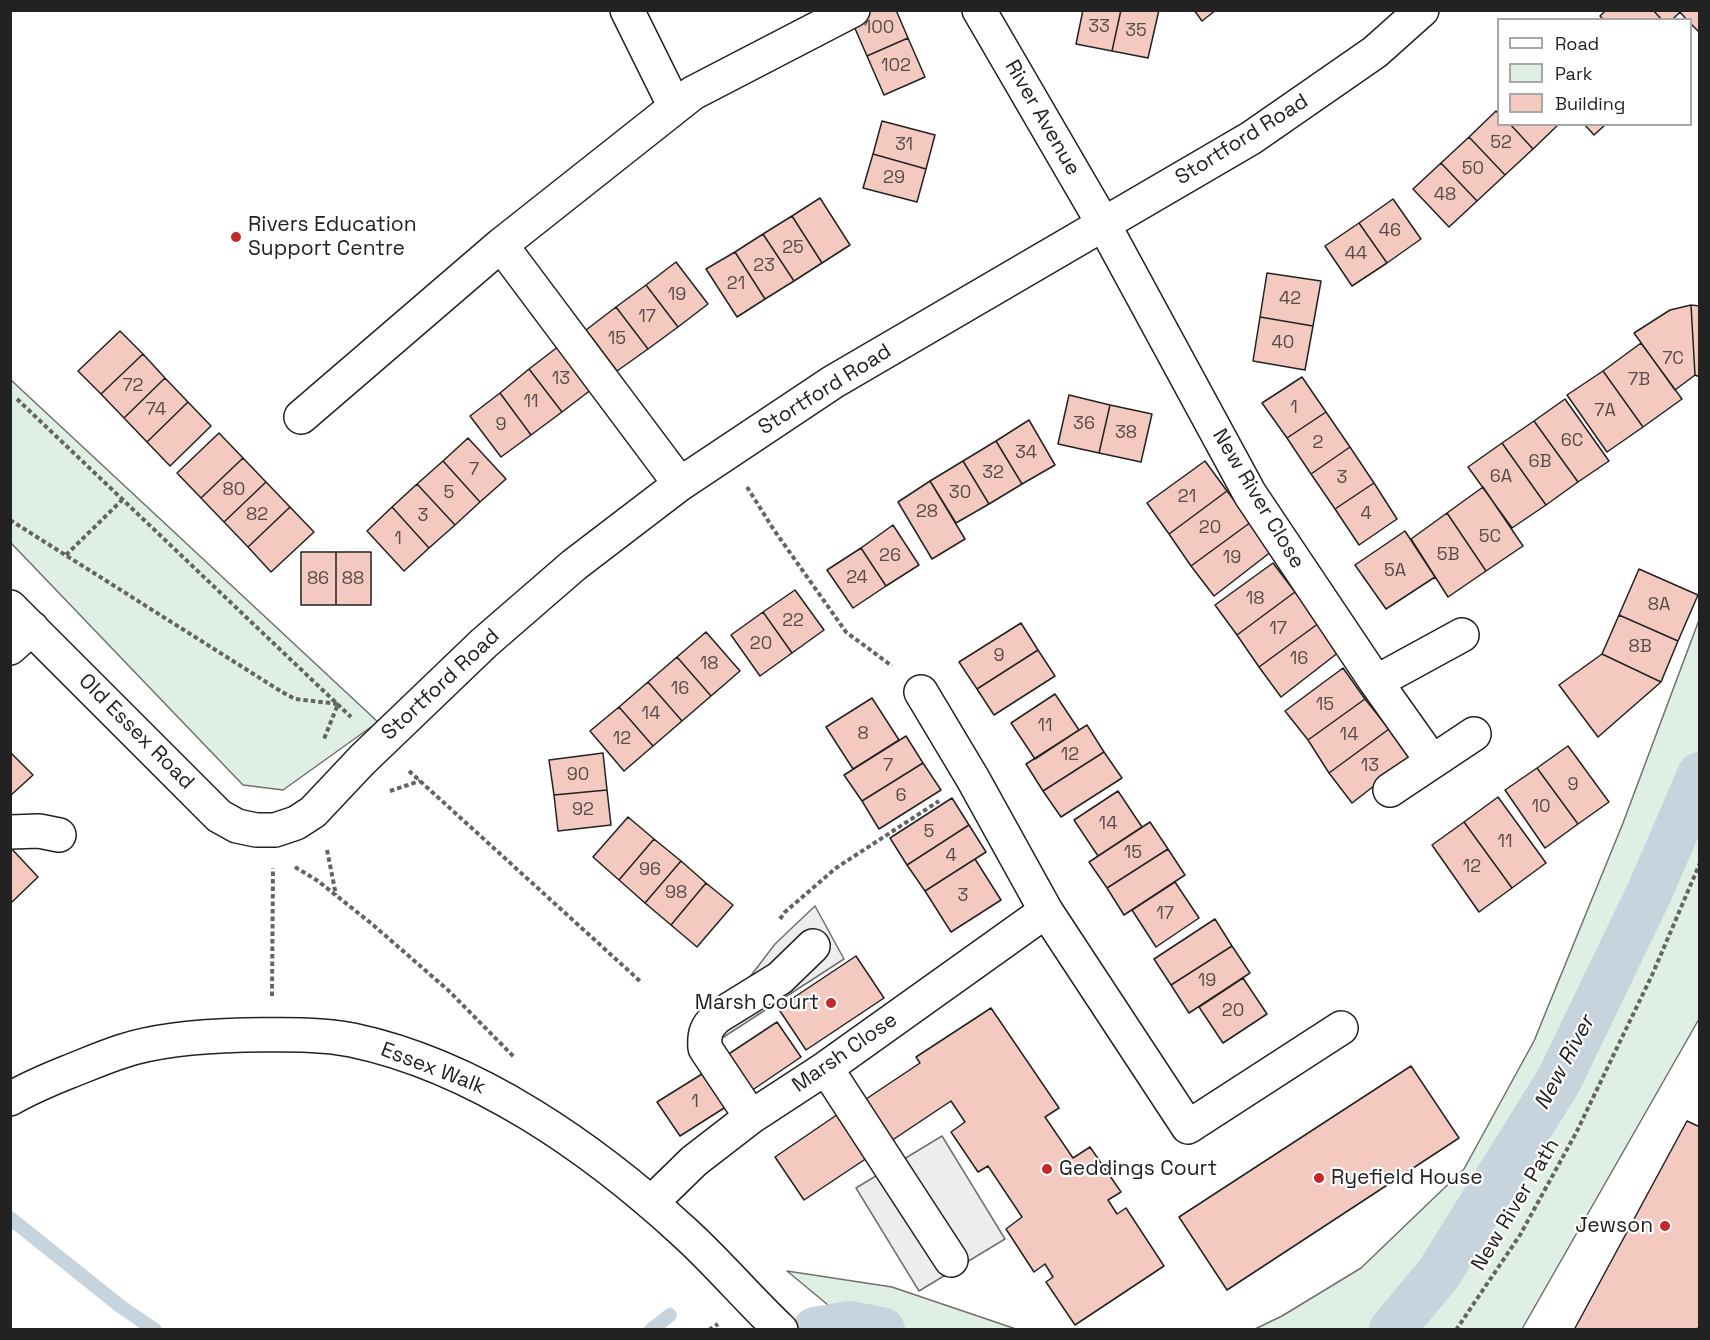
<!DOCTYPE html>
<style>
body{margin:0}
#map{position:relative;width:1710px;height:1340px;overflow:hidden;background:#fff;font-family:"Space Grotesk",sans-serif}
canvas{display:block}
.frame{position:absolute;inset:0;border:12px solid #222;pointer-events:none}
.legend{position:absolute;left:1497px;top:18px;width:195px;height:108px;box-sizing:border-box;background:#fff;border:2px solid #a7a7a7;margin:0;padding:8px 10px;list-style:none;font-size:18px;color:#222}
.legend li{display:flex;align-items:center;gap:12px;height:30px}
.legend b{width:30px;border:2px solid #a7a7a7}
</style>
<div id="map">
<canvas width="1710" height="1340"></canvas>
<div class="frame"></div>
<ul class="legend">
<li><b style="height:8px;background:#fff"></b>Road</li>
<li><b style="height:16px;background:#e0efe3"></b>Park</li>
<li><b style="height:16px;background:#f3c9c0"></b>Building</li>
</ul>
</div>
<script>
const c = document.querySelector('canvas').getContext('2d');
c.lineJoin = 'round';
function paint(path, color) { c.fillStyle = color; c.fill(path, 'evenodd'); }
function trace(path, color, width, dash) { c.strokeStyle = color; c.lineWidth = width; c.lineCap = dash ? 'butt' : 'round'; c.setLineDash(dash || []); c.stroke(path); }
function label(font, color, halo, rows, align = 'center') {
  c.font = font + ' "Space Grotesk",sans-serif'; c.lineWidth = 4.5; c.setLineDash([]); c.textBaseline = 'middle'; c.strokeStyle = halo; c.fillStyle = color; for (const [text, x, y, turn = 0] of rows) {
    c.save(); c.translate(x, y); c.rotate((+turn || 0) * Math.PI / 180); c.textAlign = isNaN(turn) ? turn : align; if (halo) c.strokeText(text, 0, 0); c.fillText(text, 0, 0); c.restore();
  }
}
const green = new Path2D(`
 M10,380h1l367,342 -95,68 -40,-5 -232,-242z
 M1699,620v399l-177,310h-267l27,-13 79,-48 103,-99 70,-128 89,-218z
 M787,1271l105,16 124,42h-159z`);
paint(green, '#e0efe3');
trace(green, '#6f6f6f', 1.5);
const parking = new Path2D(`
 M815,906l29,53 -125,81 27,-58 29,-38z
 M942,1136l63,103 -86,52 -63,-103z`);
paint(parking, '#ededed');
trace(parking, '#6f6f6f', 1.5);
trace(new Path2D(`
 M10,1218l110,88 35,24
 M651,1330l19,-15`), '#c7d3dd', 14);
trace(new Path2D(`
 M815,1330l35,-6 32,6
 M1392,1330l47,-57 120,-193 91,-189 50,-116`), '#c7d3dd', 46);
const building = new Path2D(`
 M866,10h30l12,28 -41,18 -17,-39z
 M1083,10h38l-9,41 -36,-7z
 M1121,10h38l-11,48 -36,-7z
 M1194,10h22l-14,11z
 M1606,10h47l9,10h-58l-4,-4z
 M1653,10h47v23l-10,-10v-3h-3l-7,-8 -8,8h-10z
 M908,38l17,39 -41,18 -17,-39z
 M1496,111l2,2v11h12l23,25 -28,26 -36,-38z
 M882,121l53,14 -9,34 -53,-15z
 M1510,124h49l-26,25z
 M1584,124h22l-12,11z
 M1469,137l36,38 -28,26 -36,-38z
 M873,154l53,15 -9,33 -54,-14z
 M1441,163l36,38 -28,26 -36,-38z
 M820,198l30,47 -28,18 -30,-47z
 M1393,199l28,40 -34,24 -28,-40z
 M792,216l30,47 -28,18 -31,-47z
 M1359,223l28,40 -35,23 -27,-40z
 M763,234l31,47 -29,18 -30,-47z
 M735,252l30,47 -28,18 -31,-48z
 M676,262l32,42 -30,23 -32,-42z
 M1267,273l54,8 -8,45 -53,-9z
 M646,285l32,42 -30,22 -32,-42z
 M1691,305l9,1v71l-5,-2z
 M1691,305l4,70 -20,15 -41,-57 36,-23z
 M616,307l32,42 -31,22 -31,-41z
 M1260,317l53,9 -8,44 -52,-9z
 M120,331l23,23 -42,40 -23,-23z
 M1641,343l41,56 -39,28 -40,-56z
 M559,346l33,43 -30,23 -33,-43z
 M143,354l22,24 -41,40 -23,-24z
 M529,369l33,43 -31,23 -31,-42z
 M1603,371l40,56 -36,25 -40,-57z
 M1302,377l24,35 -39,26 -25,-35z
 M165,378l23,24 -41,40 -23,-24z
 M500,393l31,42 -30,22 -31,-41z
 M1069,395l41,10 -11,48 -41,-9z
 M1565,399l44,62 -31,21 -44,-61z
 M188,402l23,24 -41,40 -23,-24z
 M1110,405l42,9 -11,48 -42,-9z
 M1326,412l24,35 -39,27 -24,-36z
 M1029,420l26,45 -33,19 -26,-43z
 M1534,421l44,61 -32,23 -44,-62z
 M219,433l24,25 -42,40 -24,-25z
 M468,438l38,41 -26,23 -37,-41z
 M996,441l26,43 -33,20 -26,-43z
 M1502,443l44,62 -34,23 -44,-61z
 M1350,447l24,36 -39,26 -24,-35z
 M243,458l23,24 -42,40 -23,-24z
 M443,461l37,41 -25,23 -38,-41z
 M963,461l26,43 -33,19 -26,-42z
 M1205,461l22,30 -58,43 -22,-31z
 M930,481l35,58 -33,20 -34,-57z
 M266,482l24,25 -42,40 -24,-25z
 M1374,483l23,36 -38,26 -24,-36z
 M417,484l38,41 -26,23 -37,-41z
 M1483,487l40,59 -37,25 -39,-58z
 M1227,491l24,31 -60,44 -22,-32z
 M290,507l24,25 -43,40 -23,-25z
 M392,507l37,41 -25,23 -37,-40z
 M1447,513l39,58 -38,26 -37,-58z
 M1251,522l21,29 -58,45 -23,-30z
 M893,525l26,40 -33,21 -25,-38z
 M1405,531l30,46 -49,32 -31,-44z
 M861,548l25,38 -33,22 -26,-38z
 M301,552h35v53h-35z
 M336,552h35v53h-35z
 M1273,563l22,29 -58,43 -22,-30z
 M1639,569l59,26 -20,46 -59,-26z
 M795,590l29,40 -32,23 -29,-41z
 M1295,592l24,31 -60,44 -22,-32z
 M763,612l29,41 -32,23 -29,-41z
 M1619,615l59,26 -17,41 -59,-28z
 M1021,623l17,27 -61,39 -18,-27z
 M1319,623l20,29 -58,45 -22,-30z
 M706,632l34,39 -29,25 -34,-39z
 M1038,650l17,26 -61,39 -17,-26z
 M1602,654l59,28 -63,55 -39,-52z
 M677,657l34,39 -29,25 -34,-39z
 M1343,668l22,31 -57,41 -23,-29z
 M648,682l34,39 -29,25 -34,-39z
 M1055,694l24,36 -44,29 -24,-36z
 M872,698l27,42 -46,29 -27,-42z
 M1365,699l24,30 -60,44 -21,-33z
 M619,707l34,39 -29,25 -34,-40z
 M1087,725l17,27 -61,39 -17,-27z
 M1389,729l21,29 -58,45 -23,-30z
 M906,736l17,27 -61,38 -18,-26z
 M1568,746l41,56 -31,22 -41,-56z
 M10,752l23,23 -23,21z
 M1104,752l18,26 -61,39 -18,-26z
 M603,753l4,37 -53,5 -5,-35z
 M923,763l18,27 -62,39 -17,-28z
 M1537,768l41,56 -33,24 -40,-58z
 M607,790l4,35 -53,6 -4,-36z
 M1118,791l24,36 -44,29 -24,-36z
 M1498,797l48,66 -34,25 -48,-66z
 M952,798l17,27 -62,40 -17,-27z
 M628,817l26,22 -35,41 -26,-23z
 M1150,822l18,27 -61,39 -18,-26z
 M1464,822l48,66 -33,24 -47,-67z
 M969,825l17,27 -61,39 -18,-26z
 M654,839l27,22 -36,42 -26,-23z
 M10,847l28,30 -26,25 -2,-2z
 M1168,849l17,26 -61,40 -17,-27z
 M975,859l26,41 -50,32 -26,-41z
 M681,861l25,22 -35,42 -26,-22z
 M1175,882l24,36 -43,29 -24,-37z
 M706,883l27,22 -36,42 -26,-22z
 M1215,919l17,27 -61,39 -17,-26z
 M1232,946l18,27 -61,40 -18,-28z
 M856,956l28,42 -78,52 -28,-42z
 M1243,978l24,36 -44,29 -24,-36z
 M991,1008l68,100 -14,9 28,41 17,-11 31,45 -13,8 9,14 9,-6 38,58 -89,59 -29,-43 7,-5 -8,-13 -11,8 -28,-43 16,-12 -34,-51 -10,6 -27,-40 14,-10 -14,-21 -60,40 -28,-40 57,-38 -4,-6z
 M777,1022l24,35 -53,36 -24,-36z
 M1411,1066l48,72 -232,152 -48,-73z
 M710,1069l22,34 -52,33 -23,-34z
 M841,1112l29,44 -66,44 -29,-43z
 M1687,1121l13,6v198l-3,5h-123z`);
paint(building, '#f3c9c0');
trace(building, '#222', 1.5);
const minor = new Path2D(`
 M627,10l48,97
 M979,10l125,215 146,269 126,188 56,79
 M501,245l179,239
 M301,417l200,-172 192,-152 160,-83
 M10,607l209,209 18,10 19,4h19l21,-7 17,-11 49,-52 122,-117 90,-78 106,-81 153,-102 418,-244 124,-86 47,-42
 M10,648l22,-20
 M1376,682l86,-47
 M921,692l52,87 73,132 142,216 153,-99
 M1390,790l84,-56
 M10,832l29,-1 20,4
 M826,1068l125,192
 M10,1099c19,-11 38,-19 58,-27 18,-7 36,-15 55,-21 36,-12 82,-15 121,-16 35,0 73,-2 108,5 124,26 242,109 333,193 34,31 63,66 96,97
 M751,1117l-46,-69c-1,-14 1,-21 12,-31l63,-39 33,-32
 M651,1203l43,-42 57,-44 75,-49 220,-157`);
trace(minor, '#222', 36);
trace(new Path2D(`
 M17,399l334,318
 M747,487l27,43 72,102 46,34
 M10,520l272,172 13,7 43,5 -14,35
 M66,555l56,-55
 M409,771l232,211
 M390,791l30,-10
 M327,850l9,45
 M295,867l23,14 54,43 77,67 66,67
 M780,919l5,-7 51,-44 103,-67
 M272,996l1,-128
 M709,1330l9,-6
 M1456,1330l64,-95 56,-102 77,-160 47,-110`), '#646464', 4, [4.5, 3]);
trace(minor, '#fff', 33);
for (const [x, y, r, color] of [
 [236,237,6,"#c62828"],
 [831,1003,6,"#c62828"],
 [1047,1169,6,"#c62828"],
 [1319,1178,6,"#c62828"],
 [1665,1226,6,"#c62828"]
]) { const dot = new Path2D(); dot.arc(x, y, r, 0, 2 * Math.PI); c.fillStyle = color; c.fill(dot); trace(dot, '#fff', 2); }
label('18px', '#564c4a', null, [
 ["33",1099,27],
 ["100",879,28],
 ["35",1136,31],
 ["102",896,66],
 ["52",1501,143],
 ["31",904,145],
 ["50",1473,169],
 ["29",894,178],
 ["48",1445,195],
 ["46",1390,231],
 ["25",793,248],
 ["44",1356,254],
 ["23",764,266],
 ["21",736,284],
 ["19",677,295],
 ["42",1290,299],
 ["17",647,317],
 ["15",617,339],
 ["40",1283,343],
 ["7C",1673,359],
 ["13",561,379],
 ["7B",1639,380],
 ["72",133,386],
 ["11",531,402],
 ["1",1294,408],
 ["74",156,410],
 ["7A",1605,411],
 ["36",1084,424],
 ["9",501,425],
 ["38",1126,433],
 ["6C",1572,441],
 ["2",1318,443],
 ["34",1026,453],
 ["6B",1540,462],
 ["7",474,470],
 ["32",993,473],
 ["6A",1501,477],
 ["3",1342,478],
 ["80",234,490],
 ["5",449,493],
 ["30",960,493],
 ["21",1187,497],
 ["28",927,512],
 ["4",1366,514],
 ["82",257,515],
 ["3",423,516],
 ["20",1210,528],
 ["5C",1490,537],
 ["1",398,539],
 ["5B",1448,555],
 ["26",890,556],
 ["19",1232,558],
 ["5A",1395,571],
 ["24",857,578],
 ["86",318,579],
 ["88",353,579],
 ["18",1255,599],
 ["8A",1659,605],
 ["22",793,621],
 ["17",1278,629],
 ["20",761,644],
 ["8B",1640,647],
 ["9",999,656],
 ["16",1299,659],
 ["18",709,664],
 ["16",680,689],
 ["15",1325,705],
 ["14",651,714],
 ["11",1045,726],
 ["8",863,734],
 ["14",1349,735],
 ["12",622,739],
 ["12",1070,755],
 ["7",888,766],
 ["13",1370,766],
 ["90",578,775],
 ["9",1573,785],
 ["6",901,796],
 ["10",1541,807],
 ["92",583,810],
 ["14",1108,824],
 ["5",929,832],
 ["11",1505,842],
 ["15",1133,853],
 ["4",951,856],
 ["12",1472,867],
 ["96",650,870],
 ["98",676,893],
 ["3",963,896],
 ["17",1165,914],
 ["19",1207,981],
 ["20",1233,1011],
 ["1",695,1102]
]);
label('21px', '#222', '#fff', [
 ["River Avenue",1042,118,60],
 ["Stortford Road",1242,140,-32],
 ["Stortford Road",825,390,-32],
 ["New River Close",1258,499,59],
 ["Stortford Road",441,685,-43],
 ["Old Essex Road",136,732,45],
 ["Marsh Close",845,1053,-35],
 ["Essex Walk",433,1069,21],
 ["New River Path",1516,1205,-59]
]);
label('21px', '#222', '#fff', [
 ["Rivers Education",248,225],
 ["Support Centre",248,249],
 ["Marsh Court",819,1003,"right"],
 ["Geddings Court",1059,1169],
 ["Ryefield House",1331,1178],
 ["Jewson",1653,1226,"right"]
], 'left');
label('italic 22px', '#222', '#fff', [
 ["New River",1565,1063,-62]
]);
</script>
